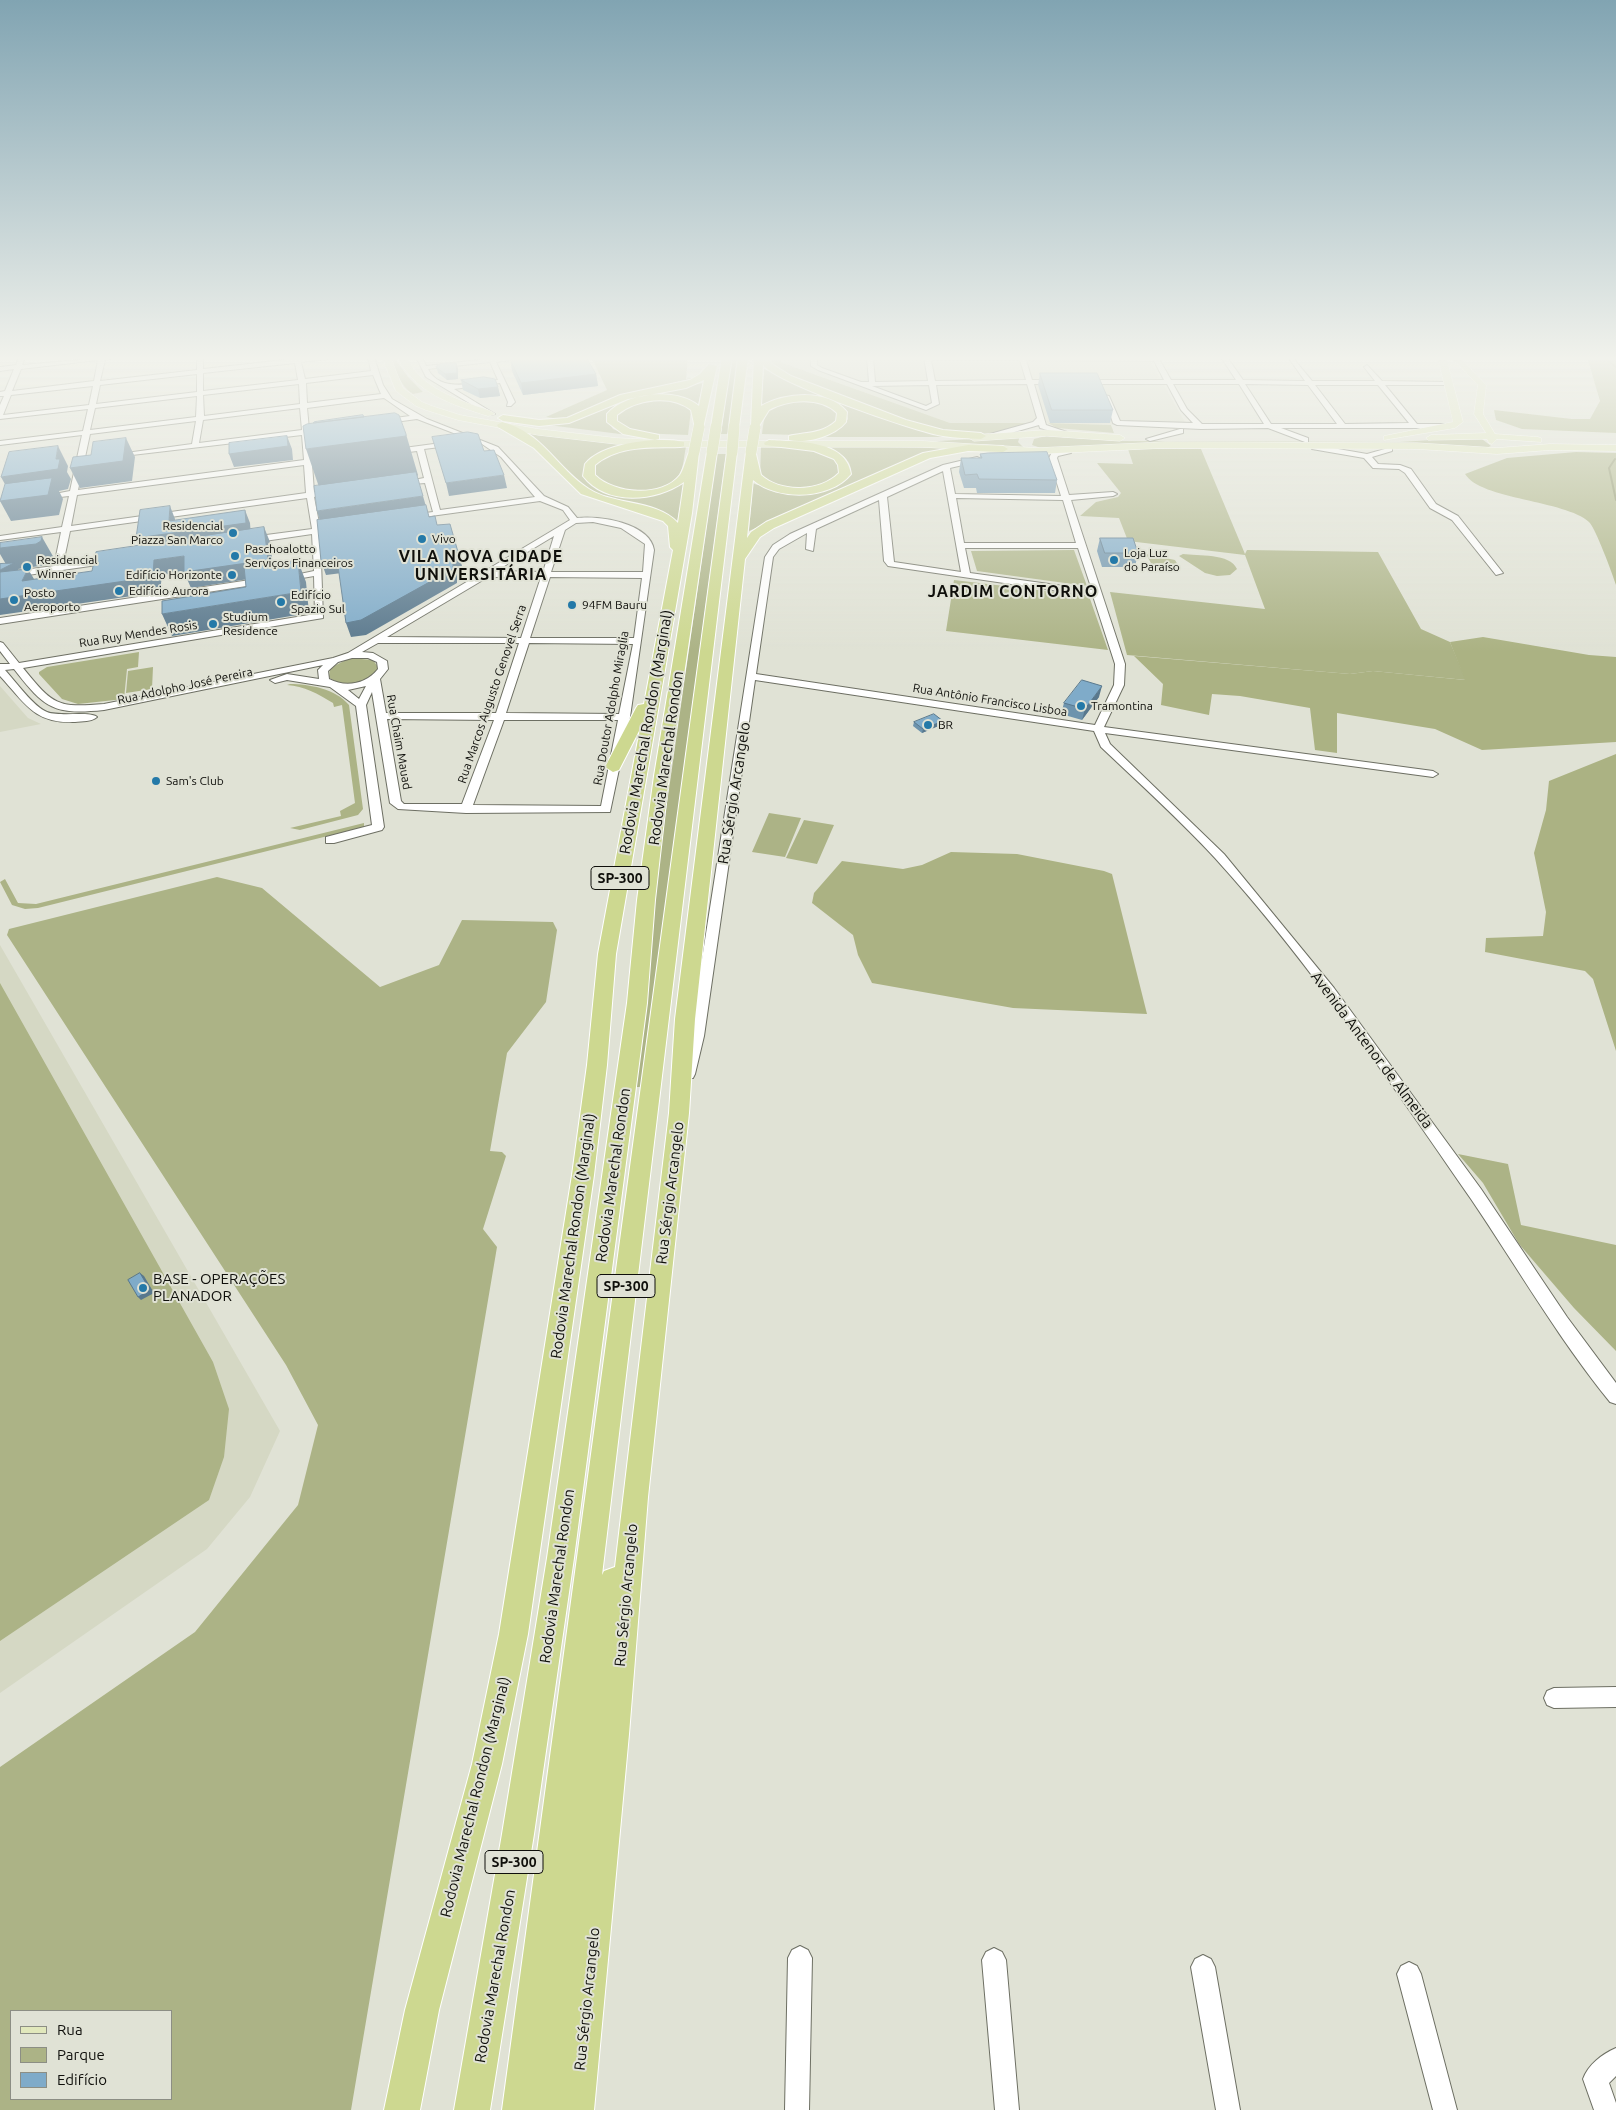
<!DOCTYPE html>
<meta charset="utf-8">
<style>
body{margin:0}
#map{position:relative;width:1616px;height:2110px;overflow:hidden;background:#e0e2d5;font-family:Ubuntu,sans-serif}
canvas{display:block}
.legend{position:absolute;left:10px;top:2010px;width:162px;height:90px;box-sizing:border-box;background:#e0e2d5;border:1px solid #8c8e84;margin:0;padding:6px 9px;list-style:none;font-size:15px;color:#0f0f0b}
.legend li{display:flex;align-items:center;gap:10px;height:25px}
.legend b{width:25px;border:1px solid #8c8e84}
</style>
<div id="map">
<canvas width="1616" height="2110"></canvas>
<ul class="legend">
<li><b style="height:6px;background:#e1e8bc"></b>Rua</li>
<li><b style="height:14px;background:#acb386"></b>Parque</li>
<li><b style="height:14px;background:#7fabc9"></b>Edifício</li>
</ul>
</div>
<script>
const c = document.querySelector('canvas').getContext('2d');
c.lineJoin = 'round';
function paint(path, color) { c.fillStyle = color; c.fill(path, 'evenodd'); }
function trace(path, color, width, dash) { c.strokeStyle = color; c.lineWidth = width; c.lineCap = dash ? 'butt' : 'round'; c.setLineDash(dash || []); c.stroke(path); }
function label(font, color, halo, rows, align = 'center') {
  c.font = font + ' Ubuntu,sans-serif'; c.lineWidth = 4; c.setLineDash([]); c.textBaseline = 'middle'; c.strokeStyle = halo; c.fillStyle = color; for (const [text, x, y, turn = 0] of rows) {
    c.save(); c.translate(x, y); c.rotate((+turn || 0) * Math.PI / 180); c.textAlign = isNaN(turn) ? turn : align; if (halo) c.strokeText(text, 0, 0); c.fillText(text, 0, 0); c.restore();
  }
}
paint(new Path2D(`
 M776,357h372l37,65 -74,3 -56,-2h-105l-167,-60z
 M0,686l28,32 13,6 -41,8z
 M0,945l280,486 -30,66 -43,52 -207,144z`), '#d5d8c4');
paint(new Path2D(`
 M392,357h2l14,20 15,15 -10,2c-13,-8 -18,-24 -21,-37z
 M591,357h97l-2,22 16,-3 -66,16 -61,25 -15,2 -14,-2 61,-27z
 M731,357h8l-9,72 -3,5h-6z
 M767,357h9l7,6 167,60h82l-43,12 -58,-5 -143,-54 -19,-14z
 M764,369l87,36 97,32h-130l23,-9 7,-9 -3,-10 -20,-9 -57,3 -7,3z
 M703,383l-5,22 -18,-7 -45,1 -28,21 6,9 15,6 -80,-10 31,-5 49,-23z
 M650,399l25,1 16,10 -3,25 -51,-2 -21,-9 -1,-9 6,-6z
 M789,401h24l23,8 4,8 -12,12 -30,6 -36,-1c3,-24 4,-24 27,-33z
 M1048,423l63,2 3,8 -57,-5z
 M516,429l126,15c-20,3 -41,4 -56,20l-2,13c15,22 82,19 101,5l-8,40 -81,-28 -17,-11 -36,-37z
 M1020,436l-2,6 7,7 -102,-7z
 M1046,436l73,5 280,1 66,-4 17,1 9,7 -5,2 -55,-4 -390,4 -9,-3 2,-6z
 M820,446l130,2 -27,6 -174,77 4,-48c12,7 68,7 82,3 8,-2 14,-8 16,-16 -1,-15 -19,-20 -31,-24z
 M686,447c-2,8 -2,19 -6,26 -10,17 -39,23 -59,18 -8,-2 -17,-8 -25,-11l-4,-10c11,-27 70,-23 94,-23z
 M761,447l47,1 24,9 10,13c-4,4 -9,12 -14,14 -23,9 -48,5 -68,-8z
 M1128,449h73l44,105 2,-4 131,2 43,77 29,13 16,38 -93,-9 -23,3 -223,-19 -17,-63 155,17 -20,-54 -117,-14 -9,-23 -39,-2 16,-14 22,-5 3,-4 -24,-30 36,1z
 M717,454h9l-85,633h-5l17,-186z
 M1074,550l13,36 -110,-15 -6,-20z
 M1146,554l29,6 3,5h-26z
 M1183,554c15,2 47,-1 54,15l-7,6 -13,1 -12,-3 -26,-17z
 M954,580l135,16 19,54 -162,-19z
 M139,652l-1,15 -11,2 -3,30 -46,5 -16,-5 -23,-25v-2l8,-5z
 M350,658l23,2 5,7 -1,4c-10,13 -35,18 -48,6l1,-9z
 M153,667l-1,22 -26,4 2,-22z
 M290,684c19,0 46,5 59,21l14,104 -5,6 -58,15 -10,-2 51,-12 -1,-5 15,-8 -13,-98 -8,2 -1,-4c-15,-9 -29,-17 -46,-18z
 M769,813l32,5 -16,39 -33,-5z
 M804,820l30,5 -17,39 -31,-6z
 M364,823v4l-326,81 -13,1 -13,-4 -12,-23 5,-3 13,24 18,1z
 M217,877l45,11 118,99 59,-22 23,-45 91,2 4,8 -11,72 -39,51 -17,98 12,1 4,4 -23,73 14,18 -146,863h-351v-343l195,-135 103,-127 20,-80 -32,-60 -279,-430 2,-6zM11,2011h160v88h-160z
 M0,983l213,379 16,47 -5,48 -15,43 -209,141z
 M1458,1154l50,10 13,61 95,20v106l-42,-43 -55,-64 -36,-61z`), '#acb386');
paint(new Path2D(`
 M1587,357h29v76l-94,-4 -26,-9 -2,-10 78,9h18l10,-18z
 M1576,452l40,1v132c-3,-10 -21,-58 -27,-63 -24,-22 -108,-22 -124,-48l42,-16z
 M1483,637l106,18 27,2v85l-134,8 -47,-21 -98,-16v40l-22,-3 -5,-42 -70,-12 -28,-2 -3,21 -48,-10 2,-21 -29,-28 216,18 23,-3 92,9 -15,-38z
 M1616,754v297l-23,-72 -8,-8 -100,-19 1,-14 57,-2 3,-24 -12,-59 12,-43 3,-29z
 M951,852l66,2 87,17 8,3 35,140 -134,-6 -141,-25 -14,-28 -5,-20 -41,-32 2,-10 28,-32 61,8 19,-4z`), '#abb283');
trace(new Path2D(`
 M1603,357l13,10
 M1615,459l-6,9 7,32`), '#878d60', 2);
const minor = new Path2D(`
 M19,357h6l-3,8 93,-8 -10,3 -5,21 97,-11v-13h6v12l91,-10v-2h36l-3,2 -26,3 4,17 66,-8 -3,-14h6l9,28 9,14 35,20 71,28 46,49 24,11 9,11c22,-3 73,5 77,32l-24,167 -20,95 -144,1 -68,-4 -8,-6 -18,-111 -6,13 18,122 -2,3 -48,13h-8v-6l46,-12 -16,-119 -26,-19 -43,-7 -12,3 -5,-3 17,-6 32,5 -1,-9 5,-5 -219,45c-50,5 -59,-1 -90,-41l-9,1c10,11 29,37 42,42 13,5 43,-1 50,5 -5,5 -15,4 -22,5 -41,2 -50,-19 -75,-46v-12h10l-10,-13v-9l3,1 16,20 296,-49 -1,-38 -29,5 -4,-3 33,-7 -2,-37 -61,9 -4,-3 4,-3 61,-8 -5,-31 -237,33 -7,33 48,-7 4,3 -4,3 -111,16v-6l54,-7 7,-34 -61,8v-4l62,-9 7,-31 -26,3 -4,-2 31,-6 12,-56 -82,10v-4l83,-10 5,-22 -88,10v-14l4,-9h-4v-4l5,-1 9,-22 -14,2v-4l16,-2zM98,360l-4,21 -82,10 9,-22zM295,363l3,17 -95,11v-18zM197,374v18l-101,12 4,-19zM373,375l8,19 -74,9 -1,-20zM299,384l1,20 -96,12 -1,-21zM93,386l-4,19 -86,10 8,-20zM197,396l-1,21 -106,13 5,-22zM384,398l26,18 -30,4v4l37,-5 65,25 19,13 34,40 -95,13 -16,-61 32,-4v-4l-67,9 -1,2 4,2 25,-3 7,27 -26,5 4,2 23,-2 8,29 -24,3v4l131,-18 23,9 7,10 -222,133 -15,5 -229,46c-47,4 -51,1 -81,-36l300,-50 -3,-85 8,-3 -8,-2 -6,-31 9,-3 -9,-2 -2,-28 9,-3 -10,-2 -2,-25 9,-3 -9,-2 -2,-21zM300,408l2,22 -103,13 4,-23zM196,421l-4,23 -81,11 4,2 187,-22 2,25 -226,30 12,-56zM304,465l2,28 -235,33 6,-31zM593,522l28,6 24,16 -2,28h-92l14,-42 11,-7zM554,536l-11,36 -47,-1zM488,577h53l-20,61 -134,-1zM550,577l92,1 -8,60h-104zM378,643h141l-23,70h-110l-6,-34 8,-10 -1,-8 -14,-8 -11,-1zM529,643l104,1 -14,70 -113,-1zM352,658h16l9,4 1,7c-12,15 -32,19 -49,10l-1,-8 10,-9zM366,686l-7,13 -11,-9zM387,719l107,1 -32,84h-58l-3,-3zM504,720h114l-17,86 -128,-1z
 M416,357h6l4,9 63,-7 -1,-2h35l-3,2 -24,3 19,40 -4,4h-4l1,-4 -8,-19 -46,6 41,25 -6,1 -63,-38zM490,362l8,18c-21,2 -58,14 -70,-11z
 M811,357h6v8l5,3 39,14h8l-2,-25h6l2,25 53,-1 -4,-24h234l13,23h65l-15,-23h6l16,23 62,1 -15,-21 3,-2 19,23h63l-11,-14 3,-2 15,16 68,1 -2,3h-63l32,39h32l4,2 -4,2h-168l27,10v4h-3l-37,-14 -67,1 -84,-4 -4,-2 -9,-28 5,1 11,25 73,2 -12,-13 -14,-26h-83l-3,-2 3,-2h80l-10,-19 -128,-1 6,20h25l3,2 -3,2h-23l12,41 27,9 -4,2 -29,-8 -1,-3 -46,13h-3v-4l43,-12 4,-4 -10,-34 -91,1 3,19 -13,6 -108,-40 -7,-4zM931,360h89l6,20 -91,1zM1173,384h66l25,40h-62l-15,-15zM1245,384l63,1 29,39h-66zM929,385l3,18 -6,3 -54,-20zM1315,385h63l31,38 -64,1z
 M1180,429h3v4l-33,8 -4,-2z
 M1315,445l52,9 25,-7v4l-20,6 6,7 22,1 11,4 25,35 22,12 45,57 -7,2 -44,-55 -22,-12 -25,-35 -6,-4 -26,-1 -9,-10 -52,-9v-4z
 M1068,449h3v4l-13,3 -1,2 12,37 44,-3 4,2 -4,2 -42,4 54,164 -1,21 -20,42 329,44 5,3 -5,3 -328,-44 5,11 114,110 110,134 147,201 86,128 49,66v21l-6,-2c-52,-64 -93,-135 -139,-203 -79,-114 -163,-239 -256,-341 -36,-39 -75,-74 -114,-111l-7,-16 -339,-51 -51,356 -9,38 -2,4h-10l-2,-4 9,-38 75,-479 8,-12 17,-11 153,-69 34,-8 4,2 -1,2 -30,7 5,26 106,2 -12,-38 3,-6zM943,471l18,101 -67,-10 -7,-65zM956,498l107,2 13,43h-112zM879,500l5,61 4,5 205,30 22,68 -1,21 -19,40 -339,-51 17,-117 6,-8 28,-16 -1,16 7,2 3,-22zM965,548h113l14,42 -122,-17z
 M263,578l3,1v4l-266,41v-6z
 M1616,1687v20l-62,1 -7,-3 -3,-7 3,-7 7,-3z
 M800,1946l8,4 4,8 -3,152h-24l3,-152 4,-8z
 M994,1948l8,4 4,8 13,150h-24l-13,-150 4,-8z
 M1203,1955l8,4 4,8 25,143h-24l-25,-143 4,-8z
 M1409,1962l8,4 4,8 36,136h-24l-36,-136 4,-8z
 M1616,2048v28l-7,7 7,20v7h-22l-11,-31c5,-14 19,-25 33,-31z`);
const major = new Path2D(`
 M382,357h8l13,31 19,14 10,4 28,9 78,14 78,9 64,3h243l113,7 129,-6 252,1 80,5 53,-4 66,1v6l-66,-1 -53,4 -80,-5 -252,-1 -129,6 -113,-7h-243l-64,-3 -78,-9 -80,-15 -32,-10 -10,-4 -20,-15z
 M398,357h8c13,26 38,37 64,47 8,3 19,5 25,10l-7,2c-35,-11 -74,-23 -90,-59z
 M1438,357h8l17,65 -8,6 -71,12v-4l69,-14z
 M1451,357h8l27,28 -3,29 12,20 43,3 3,1v4l-44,-3 -5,5 -3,-1 -2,-4 -59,1 -2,-2 5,-3 55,-2 -12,-19 4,-29z
 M1047,430l73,5 5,3 -5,3 -73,-5 -73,5 -5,-3 5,-3z`);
const highway = new Path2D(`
 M722,357h10l-11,70 -5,3 -5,-3z
 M738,357h10l-9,70 -5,3 -5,-3z
 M754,357h13l5,7 19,12 115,44 37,10 38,3 5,3 -5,3c-13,-1 -26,-1 -38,-3 -27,-4 -167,-53 -180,-71l-2,41c24,-13 67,-18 86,6l-1,10c-11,14 -39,22 -57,18v-4c17,-4 33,-2 47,-15l1,-8c-18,-17 -49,-13 -68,-3l-10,16h-8z
 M709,364l8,2 -14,62h-8l-4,-18c-20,-16 -55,-11 -74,5v6l13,8 29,6v4l-4,1 -32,-6 -16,-12v-8c19,-22 70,-27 92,-8l5,-26 -18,8 -58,11 -59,24 -30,3 -36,-5 -5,-3 5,-3 36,5 28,-2 53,-23 70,-15 10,-6z
 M502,422c41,10 55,47 87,67 27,17 67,10 89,34l6,-41c-28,20 -78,24 -101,-6l2,-12c16,-21 74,-28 99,-22v4l-4,1c-30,1 -61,-2 -85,18v10c19,19 67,23 85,0 5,-8 6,-18 10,-25l4,-1 5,3 -7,61 -76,441 -9,111 -13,110 -66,459 -26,130 -63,246 -19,100h-36l21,-100 67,-246 27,-130 73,-459 15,-110 11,-111 42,-225 -21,41 -6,2 -8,-5 31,-59 2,-3 6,-1 29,-154 -3,-3 -2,-21 -5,-5 -82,-27 -47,-46 -36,-21 -1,-2z
 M769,440c27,2 77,-1 82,34 -21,26 -73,27 -98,6l-6,58 4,-6 15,-10 157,-69 45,-8 35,1 5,3 -5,3 -35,-1 -38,7 -156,70 -14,9 -15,22 -50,460 -6,94 -41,384 -19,237 -35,376h-92l225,-1658 5,-3 5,3 -135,1123 2,-4 11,-4 54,-454 6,-94 71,-567 5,-3 4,1 6,25c20,18 59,17 78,-2l-1,-8 -4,-6 -20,-8 -49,-6 -1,-2z
 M712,449l5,3 -48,324 -14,124 -8,103 -73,555 -40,276 -44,276h-36l48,-276 45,-276 80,-555 10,-103 17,-124 53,-324z`);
trace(minor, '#6d6f63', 2);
trace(major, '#fff', 1);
trace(highway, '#fff', 2);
paint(minor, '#fff');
paint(major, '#e1e8bc');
paint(highway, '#cdd890');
const highwayBridge = new Path2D(`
 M694,452l5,-25
 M712,452l4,-25
 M732,452l2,-25
 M751,452l4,-24`);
trace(highwayBridge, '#fff', 12, []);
trace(highwayBridge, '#cdd890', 11);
paint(new Path2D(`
 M547,357l49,17 2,12 -75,9 -11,-24 -2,-12z
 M456,363l2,6v10l-11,1 -9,-7 -2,-6z
 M1040,373l73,37 -3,13h-60l-12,-38z
 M461,380l37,7 2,9 -20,2 -17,-8z
 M980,454l77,26 -2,13h-78l-1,-5h-12l-5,-16 2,-14h19z
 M1100,538l38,15 -3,14h-33l-5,-16z
 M1099,697l-17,23 -21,-6 3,-11z
 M914,722l29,2 -21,9 -9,-7z`), '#6d93ad');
paint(new Path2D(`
 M456,363l2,6v10l-11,1 -2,-6z
 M596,374l2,12 -75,9 -2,-12z
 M498,387l2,9 -20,2 -2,-9z
 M406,434l12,41 -1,2 -97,13 -14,-41z
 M287,436l5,13 1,11 -59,7 -5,-13z
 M126,438l9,19 -3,24 -52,7 -10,-20z
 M58,446l10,20 -1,6 4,7 -3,10 -9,2 4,8 -4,16 -48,6 -11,-20 12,-4 -11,-20 55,-18z
 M504,475l3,13 -58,8 -3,-13z
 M423,496l4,14 -106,15 -4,-14z
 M170,506l5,13v14l70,-23 5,13 1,13 -109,15 -6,-13 33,-17z
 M264,527l6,15 4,33 -83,13 -7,-16z
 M42,537l12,21 -1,4 -6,3 -29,4 5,9 -23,2v-10l7,-4 -7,-12v-6z
 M458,552l4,14 -5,2v15l-91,52 -15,2 -5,-14 107,-69z
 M184,556l7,15 -29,4 -2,17 -160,23v-16l22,-18 6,-12 9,15 117,-24z
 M337,559l5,14 -16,2 -5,-14z
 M298,561l8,21 3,31 -137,23 -10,-22 139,-22z
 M1102,686l-3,11 -17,23 3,-11z
 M943,721v3l-21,9 1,-4z
 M140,1273l4,3 10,17 -13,7 -3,-3z`), '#59788d');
const building = new Path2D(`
 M533,357h53l10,17 -75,9 -11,-24z
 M442,363h14l1,10 -12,1 -9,-7z
 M1040,373h57l16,37h-61z
 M484,377l11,2 3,8 -20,2 -17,-9z
 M395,413l4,2 7,19v2l-100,13 -3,-23 4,-2z
 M363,415l1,2 -51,6 1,-1z
 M468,432l10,2 6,17 10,-1 10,25 -58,8 -14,-46z
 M287,436l1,10 -59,8v-11z
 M126,438l-3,23 -53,7 3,-11 18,-2 2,-13z
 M58,446l-2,13h4l-2,10 -57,8 8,-25z
 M1047,452l10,28 -78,-1 -2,-5 -12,1 -4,-17h21l-2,-4 8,-1z
 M416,472l7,24 -106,15 -3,-25z
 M52,478l-4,17 -48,6 5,-17z
 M426,505l3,12 6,-1 2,9 13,-1 8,28 -5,2v15l-92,51 -15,3 -9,-64 -16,2 -4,-41z
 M170,506l-1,15 76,-11 1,13 -110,15 4,-28z
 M264,527l4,33 -84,12v-16l-30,4 -1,17 -153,22v-27l28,-3 -6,12 70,-10 4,-19z
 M42,537l-1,4 -5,3 -36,4v-5z
 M1100,538h33l5,15h-33z
 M298,561l3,31 -139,22v-13l84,-14 -2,-21z
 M14,563l-14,7v-6z
 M1082,680l20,6 -17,23 -21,-6z
 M934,714l9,7 -20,8 -9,-7z
 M140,1273l10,17 -12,7 -10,-17z`);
paint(building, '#7fabc9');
trace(building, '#59788d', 1);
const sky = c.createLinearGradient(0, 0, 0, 652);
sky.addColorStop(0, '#81a4b2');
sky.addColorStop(0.55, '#f1f2ec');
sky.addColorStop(1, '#f1f2ec00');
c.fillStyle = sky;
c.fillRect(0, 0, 1616, 652);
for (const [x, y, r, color] of [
 [233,533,5,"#2479a8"],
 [422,539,5,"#2479a8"],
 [235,556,5,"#2479a8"],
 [1114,560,5,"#2479a8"],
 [27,567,5,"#2479a8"],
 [232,575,5,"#2479a8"],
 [119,591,5,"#2479a8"],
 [14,600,5,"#2479a8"],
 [281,602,5,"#2479a8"],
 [572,605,5,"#2479a8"],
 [213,624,5,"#2479a8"],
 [1081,706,5,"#2479a8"],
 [928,725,5,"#2479a8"],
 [156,781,5,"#2479a8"],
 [143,1288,5,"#2479a8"]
]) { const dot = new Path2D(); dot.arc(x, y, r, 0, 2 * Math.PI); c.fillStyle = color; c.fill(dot); trace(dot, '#e0e2d5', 2); }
label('12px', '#0f0f0b', '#e0e2d5', [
 ["Residencial",223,526,"right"],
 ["Piazza San Marco",223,540,"right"],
 ["Vivo",432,539],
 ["Paschoalotto",245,549],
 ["Serviços Financeiros",245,563],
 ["Loja Luz",1124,553],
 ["do Paraíso",1124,567],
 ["Residencial",37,560],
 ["Winner",37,574],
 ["Edifício Horizonte",222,575,"right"],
 ["Edifício Aurora",129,591],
 ["Posto",24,593],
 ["Aeroporto",24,607],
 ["Edifício",291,595],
 ["Spazio Sul",291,609],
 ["94FM Bauru",582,605],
 ["Studium",223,617],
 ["Residence",223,631],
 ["Tramontina",1091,706],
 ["BR",938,725],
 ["Sam's Club",166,781]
], 'left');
label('12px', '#0f0f0b', '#e0e2d5', [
 ["Rua Ruy Mendes Rosis",138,634,-9],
 ["Rua Adolpho José Pereira",185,686,-12],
 ["Rua Marcos Augusto Genovel Serra",492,694,-71],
 ["Rua Antônio Francisco Lisboa",990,700,9],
 ["Rua Doutor Adolpho Miraglia",611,708,-80],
 ["Rua Chaim Mauad",399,742,80]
]);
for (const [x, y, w] of [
 [620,878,58],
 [626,1286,58],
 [514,1862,58]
]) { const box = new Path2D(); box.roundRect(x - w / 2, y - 11.5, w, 23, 4); c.fillStyle = '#e0e2d5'; c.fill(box); trace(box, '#0f0f0b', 1); }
label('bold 14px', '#0f0f0b', null, [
 ["SP-300",620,878],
 ["SP-300",626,1286],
 ["SP-300",514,1862]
]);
label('15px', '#0f0f0b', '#e0e2d5', [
 ["Rodovia Marechal Rondon (Marginal)",646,732,-80],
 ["Rodovia Marechal Rondon",666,758,-82],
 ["Rua Sérgio Arcangelo",734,793,-81],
 ["Avenida Antenor de Almeida",1372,1050,53],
 ["Rodovia Marechal Rondon",613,1175,-82],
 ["Rua Sérgio Arcangelo",670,1193,-83],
 ["Rodovia Marechal Rondon (Marginal)",573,1236,-82],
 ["Rodovia Marechal Rondon",557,1576,-82],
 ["Rua Sérgio Arcangelo",626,1595,-85],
 ["Rodovia Marechal Rondon (Marginal)",475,1797,-76],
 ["Rodovia Marechal Rondon",495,1976,-80],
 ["Rua Sérgio Arcangelo",587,1999,-84]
]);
label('15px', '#0f0f0b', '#e0e2d5', [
 ["BASE - OPERAÇÕES",153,1279],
 ["PLANADOR",153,1296]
], 'left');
c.letterSpacing = '1px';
label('bold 16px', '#0f0f0b', '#e0e2d5', [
 ["VILA NOVA CIDADE",481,557],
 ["UNIVERSITÁRIA",481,575],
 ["JARDIM CONTORNO",1013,592]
]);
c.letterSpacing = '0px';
</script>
